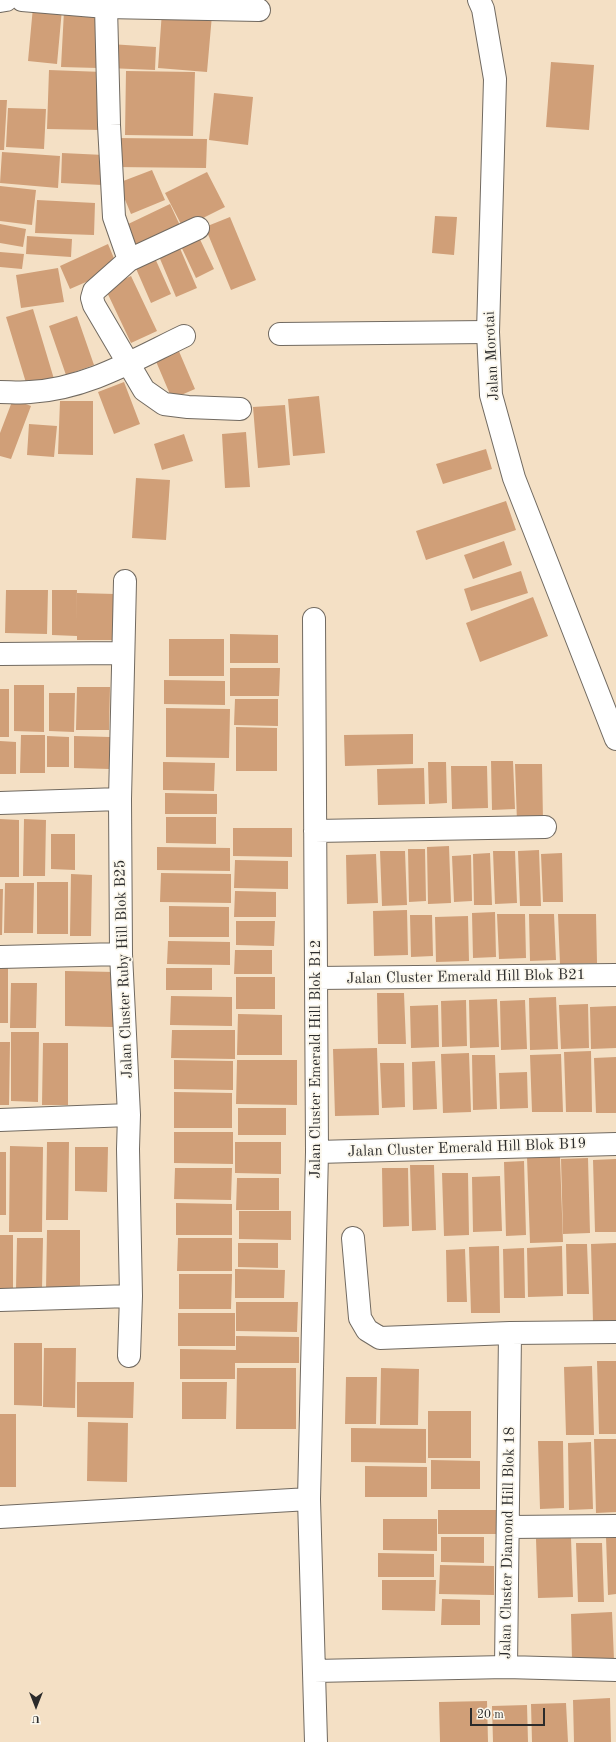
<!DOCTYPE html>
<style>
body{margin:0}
#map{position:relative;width:616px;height:1742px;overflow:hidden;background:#f4e0c5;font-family:"Old Standard TT",serif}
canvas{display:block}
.north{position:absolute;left:16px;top:1686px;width:40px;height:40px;-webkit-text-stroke:3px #fbf7ec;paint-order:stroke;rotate:180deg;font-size:11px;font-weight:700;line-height:16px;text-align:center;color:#2b2b2b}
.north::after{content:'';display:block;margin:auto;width:14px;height:18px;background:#2b2b2b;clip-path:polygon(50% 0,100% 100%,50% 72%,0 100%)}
.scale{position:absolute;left:470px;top:1708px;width:75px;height:18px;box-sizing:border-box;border:2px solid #2b2b2b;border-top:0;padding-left:5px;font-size:12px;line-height:14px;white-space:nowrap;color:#2b2b2b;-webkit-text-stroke:3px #fbf7ec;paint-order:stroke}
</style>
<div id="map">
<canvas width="616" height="1742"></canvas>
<div class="north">U</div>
<div class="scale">20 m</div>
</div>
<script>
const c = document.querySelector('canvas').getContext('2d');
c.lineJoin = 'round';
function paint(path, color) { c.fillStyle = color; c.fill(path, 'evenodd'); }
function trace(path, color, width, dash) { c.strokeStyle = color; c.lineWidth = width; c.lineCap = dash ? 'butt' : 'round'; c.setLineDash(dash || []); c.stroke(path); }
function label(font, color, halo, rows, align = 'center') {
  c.font = font + ' "Old Standard TT",serif'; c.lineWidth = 3.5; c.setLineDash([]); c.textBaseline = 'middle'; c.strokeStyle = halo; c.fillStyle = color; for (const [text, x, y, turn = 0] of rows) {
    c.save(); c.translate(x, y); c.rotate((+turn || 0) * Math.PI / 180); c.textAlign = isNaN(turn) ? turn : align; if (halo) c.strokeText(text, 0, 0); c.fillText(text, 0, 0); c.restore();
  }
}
paint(new Path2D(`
 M33,7l29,2 -5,55 -29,-3z
 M64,11l36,2 -2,55 -37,-1z
 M162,11l50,4 -5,57 -49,-4z
 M110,44l46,3 -1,23 -47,-2z
 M551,62l43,3 -5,65 -43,-3z
 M49,70l54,2 -2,58 -54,-1z
 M126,71l69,1 -2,64 -68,-1z
 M214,93l39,4 -5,48 -39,-5z
 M0,100h7l-3,50h-4z
 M8,108l38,1 -2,40 -38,-2z
 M115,138l92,1 -1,29 -91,-1z
 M2,152l58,4 -2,32 -58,-5z
 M62,153l42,2 -2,30 -41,-2z
 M152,170l13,30 -34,14 -13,-31z
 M207,172l18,35 -42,21 -18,-35z
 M0,186l36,4 -4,35 -32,-4z
 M37,200l58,3 -1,32 -59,-2z
 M170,204l13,28 -46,21 -13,-27z
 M435,216l22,1 -3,38 -22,-2z
 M230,217l26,63 -25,10 -26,-63z
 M0,224l26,5 -3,18 -23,-4z
 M197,233l17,36 -18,9 -17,-36z
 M27,236l45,3 -1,18 -45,-3z
 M108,244l10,24 -48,21 -10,-23z
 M179,246l18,42 -21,9 -18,-43z
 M0,252l24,2 -2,15 -22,-2z
 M154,256l17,38 -20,9 -17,-39z
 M58,268l6,34 -43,6 -5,-33z
 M131,276l26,55 -26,12 -26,-55z
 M33,309l21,70 -27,7 -21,-69z
 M77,316l17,49 -28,10 -17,-49z
 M178,349l17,40 -23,10 -17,-40z
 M124,382l16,42 -26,10 -16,-42z
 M319,396l6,57 -32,3 -5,-57z
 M13,399l18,7 -20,53 -11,-3v-23z
 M60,401h33v54l-35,-1z
 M285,405l5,60 -32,3 -5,-61z
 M29,424l28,2 -3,31 -27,-2z
 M246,432l4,55 -25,1 -3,-54z
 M184,434l9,27 -31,9 -8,-26z
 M486,449l6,20 -49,15 -7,-20z
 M136,478l34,2 -4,60 -34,-2z
 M506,501l10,29 -90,30 -10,-29z
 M504,541l8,24 -39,14 -9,-24z
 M521,571l7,22 -57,18 -7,-22z
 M6,590h42l-1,44 -42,-1z
 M52,590h25l-1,38 1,-35 38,1v46h-38v-4l-25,-1z
 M533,597l15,39 -68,26 -14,-39z
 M230,634l48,1v28h-48z
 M169,639h55v37h-55z
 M230,668h50l-1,28h-49z
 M164,680l61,1v24l-61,-1z
 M14,685h30v47l-30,-1z
 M77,687h33l-1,43h-33z
 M0,689h9v48h-9z
 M49,693h26l-1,39 -25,-1z
 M235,699h43v27l-44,-1z
 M166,708l64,1 -1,49 -63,-1z
 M236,727l41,1v43h-41z
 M413,734v30l-68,2 -1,-31z
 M21,735h24v38h-25z
 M47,736l22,1v30h-22z
 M74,736l36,1v32l-36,-1z
 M0,741l16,1v32h-16z
 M491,761h22l2,48 -23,1z
 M163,762l52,1 -1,28 -51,-1z
 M428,762h18l1,41 -18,1z
 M515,764h27l1,57 -26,1z
 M451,766h36l1,42 -36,1z
 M424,768l1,36 -47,1 -1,-36z
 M165,793l52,1v20h-52z
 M166,817h50v27l-50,-1z
 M0,819l19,1v57h-19z
 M24,819l22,1 -1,56h-22z
 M233,828h59v29l-59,-1z
 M51,834h24v36l-24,-1z
 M449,846l2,57 -23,1 -1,-57z
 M157,847l73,1v23l-73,-1z
 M408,849h17l1,52 -17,1z
 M539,850l2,56h-21l-2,-55z
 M380,851h25l2,54 -25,1z
 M493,851h22l2,52 -22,1z
 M490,853l2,52h-18l-1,-51z
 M562,853l1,49h-20l-2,-48z
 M376,854l2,49 -31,1 -1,-49z
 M471,855l1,46 -18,1 -2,-46z
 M235,860l53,1v28l-54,-1z
 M161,873l70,1v29l-71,-1z
 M71,874l21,1 -1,61h-21z
 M37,882h31v52h-31z
 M5,883h29l-1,50h-29z
 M0,889h3l-1,46h-2z
 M235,891l41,1v25h-42z
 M169,906l60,1v30h-60z
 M407,910l1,45 -34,1 -1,-45z
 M495,912l1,45 -23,1 -1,-45z
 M497,914h28l1,44 -27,1z
 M529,914h25l2,46 -26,1z
 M558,914h38l1,49 -37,1z
 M410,915h22l1,41 -22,1z
 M468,916l1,45 -33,1 -1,-45z
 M236,921h39l-1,25 -38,-1z
 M168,941l62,1v23l-63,-1z
 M235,950h37v24h-38z
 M0,967h8v56h-8z
 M166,968h46v22h-46z
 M65,971l50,1 -1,55 -49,-1z
 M236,977h39v32h-39z
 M11,983h26l-1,45h-26z
 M377,993h27l2,51h-28z
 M171,996l61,1v29l-62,-1z
 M556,997l2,52 -28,1 -1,-52z
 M497,999l2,48 -29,1 -1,-48z
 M466,1000l1,46 -25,1 -1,-46z
 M525,1000l2,49 -26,1 -1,-49z
 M588,1004l1,44 -28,1 -2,-44z
 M438,1005l1,42 -28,1 -1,-42z
 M616,1006v42l-25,1 -1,-42z
 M238,1014l44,1v40h-45z
 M172,1030h63v29l-64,-1z
 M11,1032h28l-1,70 -27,-1z
 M0,1042h10l-1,63h-9z
 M43,1043h25v62h-26z
 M377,1048l2,67 -44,1 -2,-67z
 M591,1051l1,61h-26l-2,-60z
 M469,1053l2,59 -28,1 -2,-59z
 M561,1054l2,58h-31l-2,-57z
 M472,1055h23l2,54 -24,1z
 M616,1057v56h-20l-2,-55z
 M174,1060l59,1v29l-59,-1z
 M237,1060h60v45l-61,-1z
 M435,1061l2,48 -24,1 -1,-48z
 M380,1063h24l1,44 -23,1z
 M527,1072l1,36 -28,1 -1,-36z
 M174,1092l58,1v35h-58z
 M238,1108h48v27h-48z
 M174,1132h59v32l-59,-1z
 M47,1142h22l-1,78h-22z
 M235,1142h46v32l-46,-1z
 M10,1146l33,1 -1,85h-33z
 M75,1147h33l-1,45 -32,-1z
 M0,1152h6v63h-6z
 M527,1157h33l3,85 -33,1z
 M588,1158l2,75 -27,1 -2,-75z
 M616,1159v73h-21l-2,-72z
 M524,1161l2,74 -20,1 -2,-74z
 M410,1165h24l2,65 -24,1z
 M175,1168h57l-1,32 -57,-1z
 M382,1168h26l1,58 -26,1z
 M442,1173h26l1,62 -25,1z
 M500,1176l2,55 -29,1 -1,-55z
 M237,1178h42v32h-43z
 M176,1203l56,1v31h-56z
 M239,1211h52v29l-52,-1z
 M47,1230h33v61l-34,-1z
 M0,1235h13v53h-13z
 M17,1238h26l-1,51h-26z
 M178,1238h54v33h-55z
 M238,1243h40v25l-40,-1z
 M616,1243v79h-23l-2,-78z
 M566,1244h21l2,50h-22z
 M499,1246l1,67h-29l-2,-66z
 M562,1246l1,50 -35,1 -1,-49z
 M524,1248l1,50h-21l-1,-49z
 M465,1249l2,53h-20l-1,-52z
 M235,1269l50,1 -1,28h-49z
 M179,1274h53l-1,35h-52z
 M236,1302h62l-1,30 -61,-1z
 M178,1313h57v33h-57z
 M236,1336l63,1v26h-64v16h-55v-30l56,1z
 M14,1343h28v63l-28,-1z
 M44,1348h32l-1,60 -32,-1z
 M597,1361h19v73h-17z
 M592,1366l2,69h-28l-2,-68z
 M237,1368h59v61h-60z
 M381,1368l38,1 -1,56h-38z
 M346,1377h31l-1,47h-31z
 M77,1382h57l-1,36 -56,-1z
 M182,1382h45l-1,37h-44z
 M428,1411h43v47h-43z
 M0,1414h16v73h-16z
 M88,1422l40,1 -1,59 -40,-1z
 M351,1428l75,1v34l-75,-1z
 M594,1439h22v73l-20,1z
 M538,1441h25l1,67 -24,1z
 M591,1442l2,67 -24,1 -1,-67z
 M431,1460l49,1v28h-49z
 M365,1466l62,1v30h-62z
 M438,1510h58v24h-58z
 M383,1519h54v32l-54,-1z
 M616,1536v58l-8,1 -2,-58z
 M441,1537h43v26l-43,-1z
 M571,1538l2,59 -35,1 -2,-59z
 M576,1543h26l2,59h-26z
 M378,1553l56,1v23h-56z
 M440,1565l54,1v29l-55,-1z
 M382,1580h54l-1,31 -53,-1z
 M442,1599l38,1v25h-39z
 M612,1612l2,48 -42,1 -1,-47z
 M610,1698l1,44h-37l-1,-42z
 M487,1701l1,41h-48l-1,-40z
 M566,1703l2,39h-36l-1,-38z
 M527,1705l1,37h-35l-1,-36z`), '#d09f78');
const minor = new Path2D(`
 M22,0l84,7 153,3
 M0,1l6,-1
 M106,7l3,118 5,92 15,43 69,-32
 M129,260l-35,31 -2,7 2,7 50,85 20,14 24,3 52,2
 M280,334l208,-2
 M0,392c10,0 21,1 30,0 56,-3 104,-32 154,-56
 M125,581l-5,218 1,155 8,161 -1,34 3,147 -2,60
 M314,619l3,533 -8,347 7,243
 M0,654l122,-1
 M0,803l120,-4
 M315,831l230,-4
 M0,957l121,-3
 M316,978l300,-3
 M0,1120l129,-5
 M317,1152l299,-8
 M353,1238l7,80 7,12 13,8 130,-5 106,-1
 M0,1300l131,-4
 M510,1333l-4,334 110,3
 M0,1517l309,-18
 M509,1527l107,-1
 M314,1671l192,-4`);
const tertiary = new Path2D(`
 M479,0l4,9 12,70 -7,253 3,63 23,83 102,261`);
trace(minor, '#716a61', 24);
trace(tertiary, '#716a61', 24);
trace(minor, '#fff', 22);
trace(tertiary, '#fff', 22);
label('15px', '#2b2b2b', '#fbf7ec', [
 ["Jalan Morotai",492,356,-93],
 ["Jalan Cluster Ruby Hill Blok B25",124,969,-92],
 ["Jalan Cluster Emerald Hill Blok B21",466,977,-1],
 ["Jalan Cluster Emerald Hill Blok B12",316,1059,-90],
 ["Jalan Cluster Emerald Hill Blok B19",467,1148,-2],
 ["Jalan Cluster Diamond Hill Blok 18",508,1543,-89]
]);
</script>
